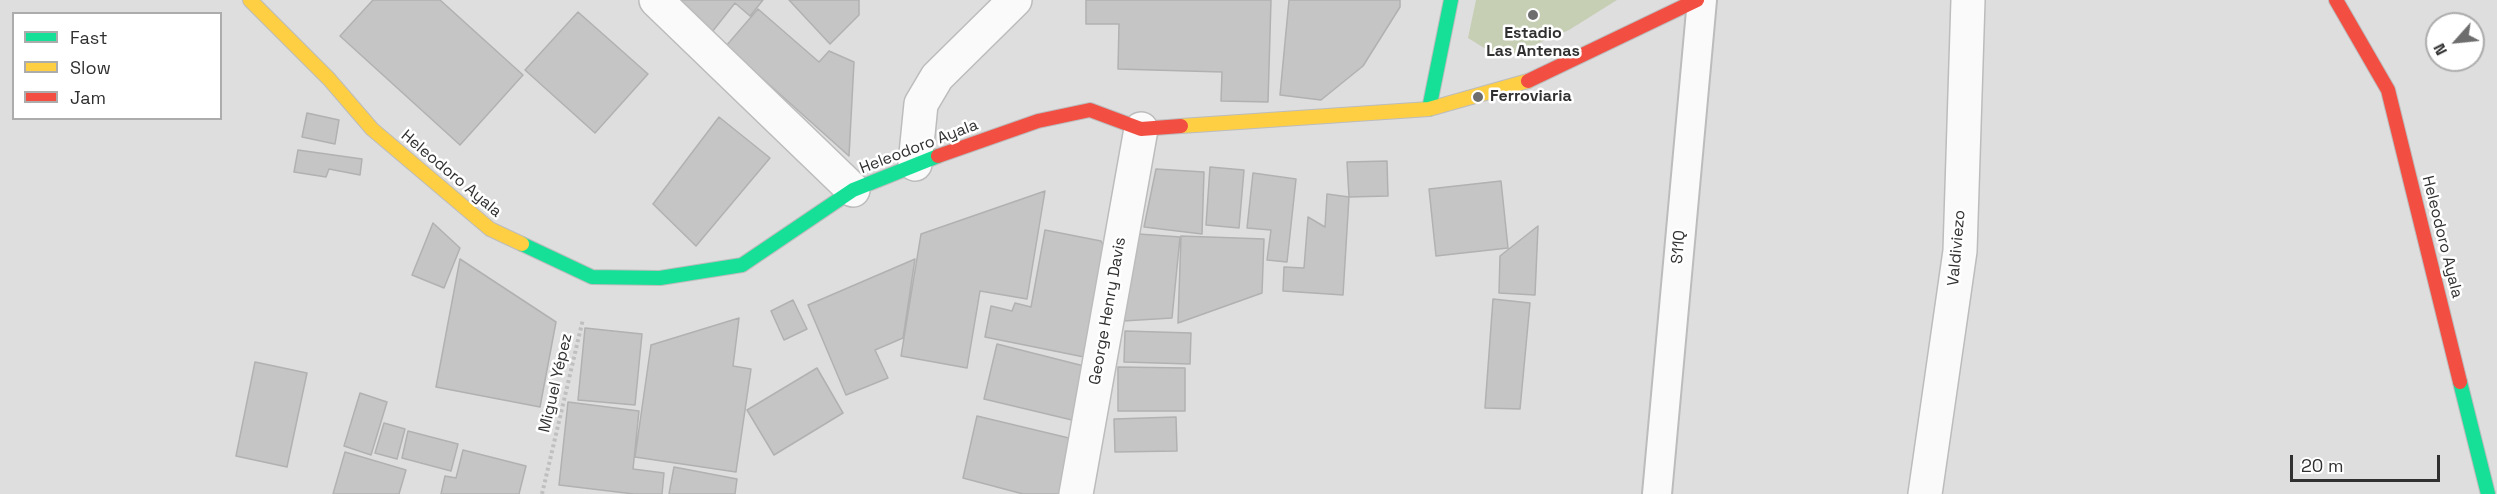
<!DOCTYPE html>
<meta charset="utf-8">
<style>
body{margin:0}
#map{position:relative;width:2497px;height:494px;overflow:hidden;background:#dededf;font-family:"Space Grotesk",sans-serif}
canvas{display:block}
.legend{position:absolute;left:12px;top:12px;width:210px;height:108px;box-sizing:border-box;background:#fff;border:2px solid #acacac;margin:0;padding:8px 10px;list-style:none;font-size:18px;color:#303030}
.legend li{display:flex;align-items:center;gap:12px;height:30px}
.legend b{width:30px;border:2px solid #acacac}
.north{position:absolute;left:2425px;top:12px;width:60px;height:60px;box-sizing:border-box;background:#fff;border:2px solid #acacac;border-radius:50%;rotate:243deg;font-size:16px;font-weight:700;line-height:24px;text-align:center;color:#303030}
.north::after{content:'';display:block;margin:auto;width:21px;height:27px;background:#6d6d6d;clip-path:polygon(50% 0,100% 100%,50% 72%,0 100%)}
.scale{position:absolute;left:2290px;top:455px;width:150px;height:27px;box-sizing:border-box;border:3px solid #303030;border-top:0;padding-left:8px;font-size:18px;line-height:21px;white-space:nowrap;color:#303030;-webkit-text-stroke:4px #fff;paint-order:stroke}
</style>
<div id="map">
<canvas width="2497" height="494"></canvas>
<ul class="legend">
<li><b style="height:8px;background:#16e098"></b>Fast</li>
<li><b style="height:8px;background:#ffcf43"></b>Slow</li>
<li><b style="height:8px;background:#f24e42"></b>Jam</li>
</ul>
<div class="north">N</div>
<div class="scale">20 m</div>
</div>
<script>
const c = document.querySelector('canvas').getContext('2d');
c.lineJoin = 'round';
function paint(path, color) { c.fillStyle = color; c.fill(path, 'evenodd'); }
function trace(path, color, width, dash) { c.strokeStyle = color; c.lineWidth = width; c.lineCap = dash ? 'butt' : 'round'; c.setLineDash(dash || []); c.stroke(path); }
function label(font, color, halo, rows, align = 'center') {
  c.font = font + ' "Space Grotesk",sans-serif'; c.lineWidth = 5; c.setLineDash([]); c.textBaseline = 'middle'; c.strokeStyle = halo; c.fillStyle = color; for (const [text, x, y, turn = 0] of rows) {
    c.save(); c.translate(x, y); c.rotate((+turn || 0) * Math.PI / 180); c.textAlign = isNaN(turn) ? turn : align; if (halo) c.strokeText(text, 0, 0); c.fillText(text, 0, 0); c.restore();
  }
}
paint(new Path2D(`
 M1476,0h141l-48,30 -67,29 -34,-21z`), '#c6ceb4');
const building = new Path2D(`
 M373,0h67l83,75 -63,70 -120,-109z
 M664,0h99l-13,16 -15,-13 -27,34z
 M789,0h70v15l-29,29z
 M1086,0h185l-3,102 -47,-1 1,-29 -104,-3 1,-45h-33z
 M1289,0h111v7l-37,59 -42,34 -41,-5z
 M758,9l61,53 10,-11 25,11 -5,94 -123,-110z
 M578,12l70,62 -53,59 -70,-63z
 M307,113l32,7 -4,24 -33,-7z
 M719,117l51,41 -74,88 -43,-42z
 M298,150l64,9 -2,16 -31,-6 -3,8 -32,-5z
 M1387,161l1,35 -39,1 -2,-35z
 M1210,167l34,3 -5,58 -33,-3z
 M1156,169l48,3 -2,62 -58,-7z
 M1253,173l43,6 -9,83 -20,-2 4,-30 -24,-2z
 M1501,181l7,67 -72,8 -7,-67z
 M1045,191l-18,108 -47,-8 -13,77 -66,-12 20,-122z
 M1327,194l22,3 -6,98 -60,-4 1,-24 20,1 4,-51 17,10z
 M433,223l27,25 -16,40 -32,-13z
 M1538,226l-3,69 -36,-2 1,-37z
 M1045,230l56,11 7,14 -19,103 -104,-21 6,-31 21,5 3,-8 16,4z
 M1139,234l41,3 -8,81 -49,3z
 M1181,236l83,3 -2,54 -84,30z
 M460,259l96,63 -16,85 -104,-20z
 M915,259l-12,79 -28,12 13,28 -42,17 -38,-90z
 M1493,299l37,4 -10,106 -35,-1z
 M793,300l14,29 -23,11 -13,-29z
 M739,318l-6,48 18,3 -15,103 -101,-15 16,-112z
 M585,328l57,6 -7,71 -57,-5z
 M1125,331l66,2 -1,31 -66,-2z
 M997,344l87,22 -12,54 -88,-21z
 M255,362l52,11 -20,94 -51,-11z
 M1118,367l67,1v43h-67z
 M817,368l26,45 -69,42 -27,-45z
 M360,393l27,9 -16,53 -27,-9z
 M568,402l71,9 -6,58 31,4 -2,21h-28l-75,-9z
 M977,416l96,23 -9,55h-41l-60,-16z
 M1176,417l1,34 -62,1 -1,-33z
 M384,423l21,6 -8,30 -22,-6z
 M408,431l50,13 -7,27 -49,-13z
 M463,450l63,16 -7,28h-78l4,-18 11,2z
 M345,452l61,18 -7,24h-66z
 M674,467l63,12 -2,15h-66z`);
paint(building, '#c5c5c5');
trace(building, '#b1b1b2', 1.5);
const lane = new Path2D(`
 M1657,494l45,-494`);
const street = new Path2D(`
 M656,0l197,190
 M915,164l6,-60 16,-27 78,-77
 M1076,494l65,-365
 M1925,494l35,-243 8,-251`);
const fast = new Path2D(`
 M1429,109l22,-109
 M522,244l70,33 68,1 82,-13 111,-75 85,-34
 M2460,382l28,112`);
const slow = new Path2D(`
 M250,0l79,79 43,50 118,100 32,15
 M1181,126l248,-17 99,-28`);
const jam = new Path2D(`
 M2336,0l52,90 72,292
 M1528,81l169,-81
 M938,156l100,-35 52,-11 51,19 40,-3`);
trace(lane, '#bcbcbd', 32);
trace(street, '#bcbcbd', 36);
trace(fast, '#bcbcbd', 16);
trace(slow, '#bcbcbd', 16);
trace(jam, '#bcbcbd', 16);
trace(new Path2D(`
 M542,494l41,-175`), '#bfbfbf', 4, [3, 3]);
trace(lane, '#fafafa', 28);
trace(street, '#fafafa', 33);
trace(fast, '#16e098', 14);
trace(slow, '#ffcf43', 14);
trace(jam, '#f24e42', 14);
for (const [x, y, r, color] of [
 [1533,15,6,"#6d6d6d"],
 [1478,97,6,"#6d6d6d"]
]) { const dot = new Path2D(); dot.arc(x, y, r, 0, 2 * Math.PI); c.fillStyle = color; c.fill(dot); trace(dot, '#fff', 2); }
label('bold 16px', '#303030', '#fff', [
 ["Estadio",1533,34],
 ["Las Antenas",1533,52],
 ["Ferroviaria",1490,97,"left"]
]);
label('16px', '#303030', '#fff', [
 ["Heleodoro Ayala",919,147,-21],
 ["Heleodoro Ayala",451,174,40],
 ["Heleodoro Ayala",2442,237,76],
 ["S11Q",1679,247,-85],
 ["Valdiviezo",1957,248,-85],
 ["George Henry Davis",1108,311,-80],
 ["Miguel Yépez",556,383,-77]
]);
</script>
